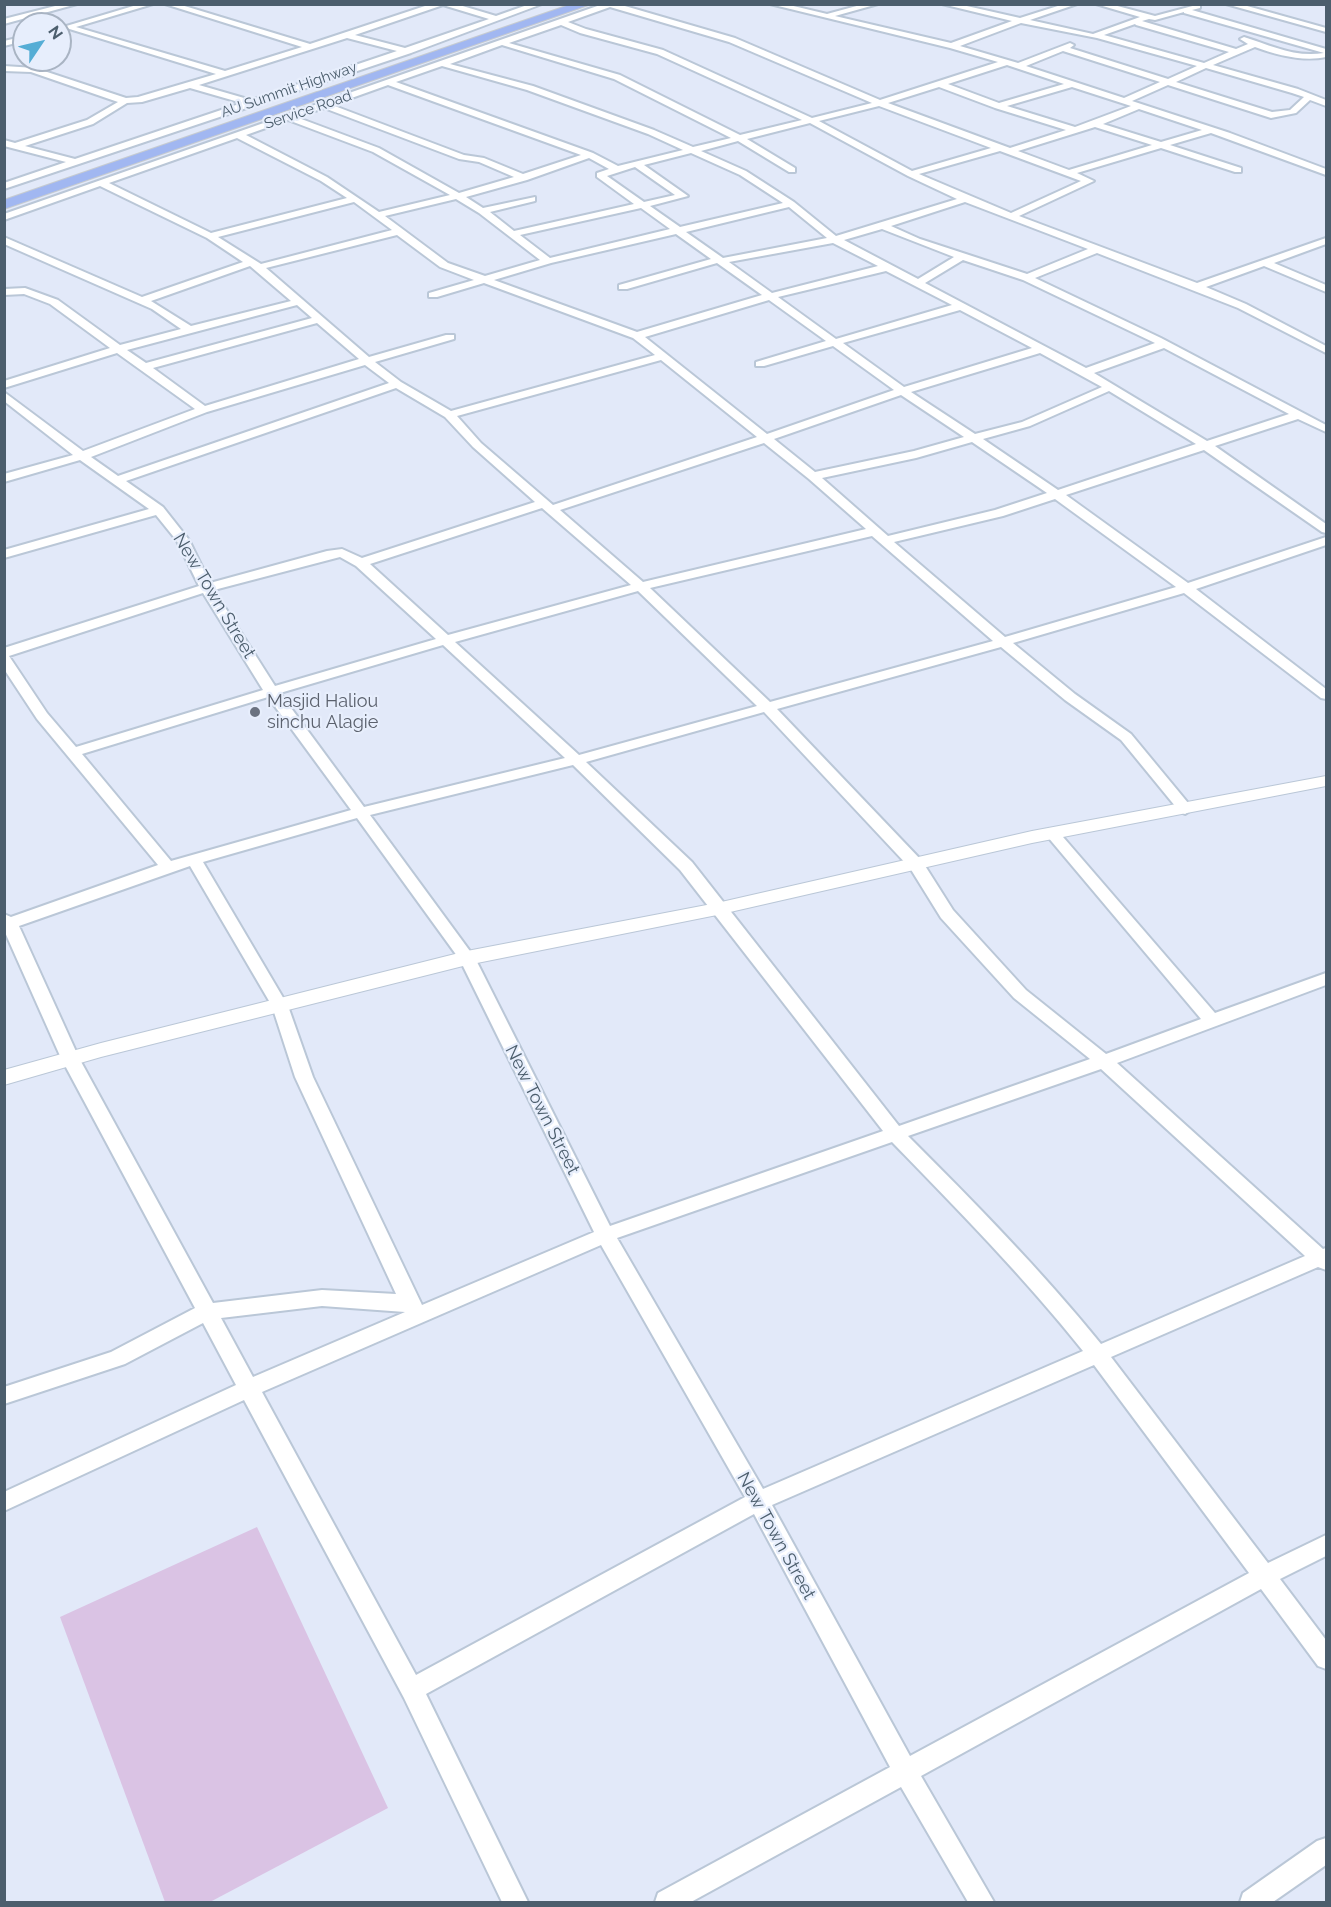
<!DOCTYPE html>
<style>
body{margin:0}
#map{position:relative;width:1331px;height:1907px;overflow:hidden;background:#e2e9f9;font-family:Raleway,sans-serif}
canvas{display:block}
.frame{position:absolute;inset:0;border:6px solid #4c5e6d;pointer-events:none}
.north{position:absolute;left:12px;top:12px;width:60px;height:60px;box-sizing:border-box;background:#e7eefc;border:2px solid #a9b4c3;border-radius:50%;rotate:55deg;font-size:16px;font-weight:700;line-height:24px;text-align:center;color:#4c5e6d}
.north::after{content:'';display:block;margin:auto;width:21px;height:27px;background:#55add5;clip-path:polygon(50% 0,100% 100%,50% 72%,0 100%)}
</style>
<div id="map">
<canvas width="1331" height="1907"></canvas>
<div class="frame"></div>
<div class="north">N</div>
</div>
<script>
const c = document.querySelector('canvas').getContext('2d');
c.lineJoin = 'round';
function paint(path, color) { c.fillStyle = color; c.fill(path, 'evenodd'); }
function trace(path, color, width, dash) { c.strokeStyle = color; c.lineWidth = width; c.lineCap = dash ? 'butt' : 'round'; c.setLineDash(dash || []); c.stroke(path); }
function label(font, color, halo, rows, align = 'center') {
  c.font = font + ' Raleway,sans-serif'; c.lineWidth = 4.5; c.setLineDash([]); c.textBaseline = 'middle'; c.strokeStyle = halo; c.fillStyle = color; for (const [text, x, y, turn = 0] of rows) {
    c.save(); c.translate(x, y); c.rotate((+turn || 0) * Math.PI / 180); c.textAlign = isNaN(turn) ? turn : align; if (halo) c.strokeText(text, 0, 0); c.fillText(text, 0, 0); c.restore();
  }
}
paint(new Path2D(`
 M257,1527l131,281 -178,94h-45l-105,-285z`), '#dac3e4');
const minor = new Path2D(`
 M63,4h14l-73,20v-5z
 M140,4h13l-77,23 149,44 77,-24 -137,-43h13l132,40 121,-40h25l40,12 34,-12h12l-131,49 -407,136v-6l62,-21 -62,-16v-6l11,3 72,-23 31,-18 -87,-30 -27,-1v-5l31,2 91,30 12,-1 78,-23 -153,-47zM443,5l46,14 -84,29 -50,-13zM347,38l50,13 -146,49 -52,-15zM190,88l52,15 -167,56 -50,-13 68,-22 34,-21 15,-1z
 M603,4h15l117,34 145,62 118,-38 -48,-14 -180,-44h15l42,10 37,-10h14l-43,12 116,27 61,-22 -70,-17h16l62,14 44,-14h13l-47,16 63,14 47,-17 -44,-13h14l45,12 45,-12v4l-8,2 134,39v8c-23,5 -49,-2 -71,-10l-42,18 85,24 28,11v6l-16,-6 -14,13 -25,5 -103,-33 -36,16 98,32 96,36v6l-115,-42 -41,12 71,23v4h-6l-74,-24 -84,25 17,8 -75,35 178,67 129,-45v6l-52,19 52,22v7l-62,-26 -58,21 40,17 80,42v7l-88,-45 -141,-55 -62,25 126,60 165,87v7l-28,-13 -83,27 111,78v9l-4,-1 -118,-82 -138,45 122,88 138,-46v8l-130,44 130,100v10l-5,-1 -137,-105 -171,50 62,51 56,40 62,75 -8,5 -5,-2 -59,-72 -56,-40 -64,-53 -224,62 145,152 31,49 73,80 80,64 95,-35 -154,-183 -3,-3 3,-3h10l158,183 111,-40v12l-209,78 206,186 3,-1v22l-8,-3 -207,90 157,206 58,-28v21l-46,23 46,61v29l-8,-3 -57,-77 -340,187 73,126h-26l-67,-115 -210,115h-36l3,-9 232,-126 -136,-253 -328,180 102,208h-26l-98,-204 -160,-298 -240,111v-19l232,-107 -33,-62 -78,41 -121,40v-17l107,-35 84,-44 -134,-250 -57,-128v-16l7,3 147,-52 -121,-146 -33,-50v-21l195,-62 -22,-45 -21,-26 -152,43v-8l145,-41 -69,-49 -76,22v-8l69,-19 -69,-54v-9l79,59 112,-42 -78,-56 -113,35v-7l106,-33 -60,-44 -26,-10 -20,1v-6l21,-1 33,12 62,45 61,-16 -29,-20 -148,-65v-7l138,60 101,-35 -36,-24 -107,-52 -96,34v-6zM610,7l119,35 143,61 -60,15 -149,-68 -77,-21 -18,-7zM1184,12v1l140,40c-29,5 -54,-8 -80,-16l-4,2 8,5 -12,5 -94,-28 7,-2 6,1zM1021,23l76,15 100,28 -29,13 -98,-31 4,-3 -4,-2 -52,20 -58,-17zM1135,24l1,1 93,27 -25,11 -100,-28zM561,25l19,8 77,21 145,66 -62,15 -120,-60 -111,-32zM502,45l112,34 117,59 -38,9 -39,-17 -121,-44 -83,-22zM1063,51l97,31 -36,16 -98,-32zM1007,65l57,19 -65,19 -51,-19zM442,66l85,24 121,44 35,16 -65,16 -25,-13 -197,-71zM1206,68l86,25 12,4 -14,13 -18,2 -96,-30zM388,85l193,70 -58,19 -39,-16 -20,-3 -132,-50zM939,87l56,21 71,22 -56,18 -122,-45zM1072,87l59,19 -56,21 -68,-21zM879,106l112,42 -79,23 -93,-50zM324,108l135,51 20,3 35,15 -55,16 -80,-45 -83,-31zM1139,109l63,21 -41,12 -58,-18zM288,120l85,32 77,43 -71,17 -52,-35 -81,-42zM810,123l98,53 49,23 -121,37 -42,-34 -48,-31 -45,-20 37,-10 51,31h6v-4l-48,-29zM1095,127l57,18 -83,25 -51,-19zM237,138l84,43 26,17 -136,35 -102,-50zM1000,151l81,30 -70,32 -92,-39zM691,153l49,22 43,28 -103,24 -30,-21 38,-10 -44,-31zM589,158l20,11 -12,4v4l37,27 -120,27 -24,-19 45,-11v-4l-52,11 -17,-11 61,-17zM635,167l40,28 -31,7 -37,-26zM456,199l23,14 61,47 -55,16 -37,-13 -63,-47zM354,202l38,28 -131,34 -43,-27zM965,202l123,47 -61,25 -107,-35 -29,-13zM789,207l38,31 -104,20 -37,-26zM641,208l29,21 -120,29 -30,-23zM882,229l72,28 -36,22 -74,-39zM676,234l35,25 -92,26v4h8l90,-26 45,32 -125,37 -143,-52 57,-17zM397,235l43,32 34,13 -45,13v4h8l47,-14 149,55 22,17 -204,56 -50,-29 -26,-20 79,-23v-4h-8l-77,22 -103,-89zM833,243l45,23 -106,27 -43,-31zM963,260l60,20 132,63 -69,25 -161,-85zM250,266l41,35 -100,25 -40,-25zM886,271l66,34 -116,34 -58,-42zM769,300l57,41 -70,21v4h8l69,-20 61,44 -127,44 -122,-97zM297,305l15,13 -166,45 -19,-13zM960,310l72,38 -128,39 -61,-44zM317,323l42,36 -154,47 -52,-38zM1164,348l125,66 -82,27 -113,-68zM1040,353l62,34 -80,35 -47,12 -64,-42zM661,360l96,77 -204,68 -72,-62 -24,-27zM365,365l24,18 -271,93 -27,-19 116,-45zM396,388l49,29 28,30 62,55 -173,56 -20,-9 -15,2 -117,32 -21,-43 -26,-33 -37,-26zM1109,391l87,53 -138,46 -75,-51 47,-13zM901,395l63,42 -50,14 -99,21 -41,-33zM972,442l75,51 -52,17 -107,26 -66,-58 94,-20zM764,443l45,36 57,50 -223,53 -83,-72zM1055,499l121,88 -171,50 -111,-95 109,-26zM542,508l89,77 -183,50 -78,-71zM872,536l121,105 -223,61 -120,-114zM340,557l16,9 80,73 -161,47 -61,-96zM638,591l119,115 -178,49 -124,-113zM203,593l60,97 -187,57 -29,-34 -38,-57zM443,645l122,113 -201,49 -84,-114zM268,697l83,113 -180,51 -89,-107zM764,712l146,156 31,50 73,80 76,61 -191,67 -207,-264 -106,-100zM573,765l107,105 203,261 -273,95 -135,-268 -105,-143zM357,818l103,142 134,272 -172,73 -109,-228 -25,-71 -85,-144zM190,866l82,140 23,71 101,217 -74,-4 -109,13 -134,-245 -60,-132zM1101,1069l204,187 -204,88c-60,-74 -126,-141 -193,-208zM892,1142c66,68 132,135 191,209l-320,138 -146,-251zM601,1245l144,252 -329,178 -154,-283zM322,1306l83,6 -152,65 -32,-59zM1094,1365l155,208 -339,183 -138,-251z
 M1226,4h14l86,24v4z
 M21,37h3v4l-20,5v-5z
 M1326,1838v27l-53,37h-33l3,-9 74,-52z`);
const tertiary = new Path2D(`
 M1326,776v10l-294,57 -315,72 -250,50 -366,92 -97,28v-15l97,-27 366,-92 250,-48 315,-72z`);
const primary = new Path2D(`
 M572,4h19l-587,205v-9z`);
trace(minor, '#bac7d7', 4);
trace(tertiary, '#bac7d7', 2);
trace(primary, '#c6cbd0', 2);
paint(minor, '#fff');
paint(tertiary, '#fff');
paint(primary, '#a1b7f1');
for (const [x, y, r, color] of [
 [255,712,6,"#6b7280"]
]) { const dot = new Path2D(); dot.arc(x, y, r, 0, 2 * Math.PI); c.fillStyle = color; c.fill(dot); trace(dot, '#e7eefc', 2); }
label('15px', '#4c5e6d', '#e7eefc', [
 ["AU Summit Highway",289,90,-19],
 ["Service Road",308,110,-19]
]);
label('18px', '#4c5e6d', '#e7eefc', [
 ["New Town Street",214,596,59],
 ["New Town Street",542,1110,63],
 ["New Town Street",776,1536,61]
]);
label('18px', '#5b616d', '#e7eefc', [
 ["Masjid Haliou",267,702],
 ["sinchu Alagie",267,723]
], 'left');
</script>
